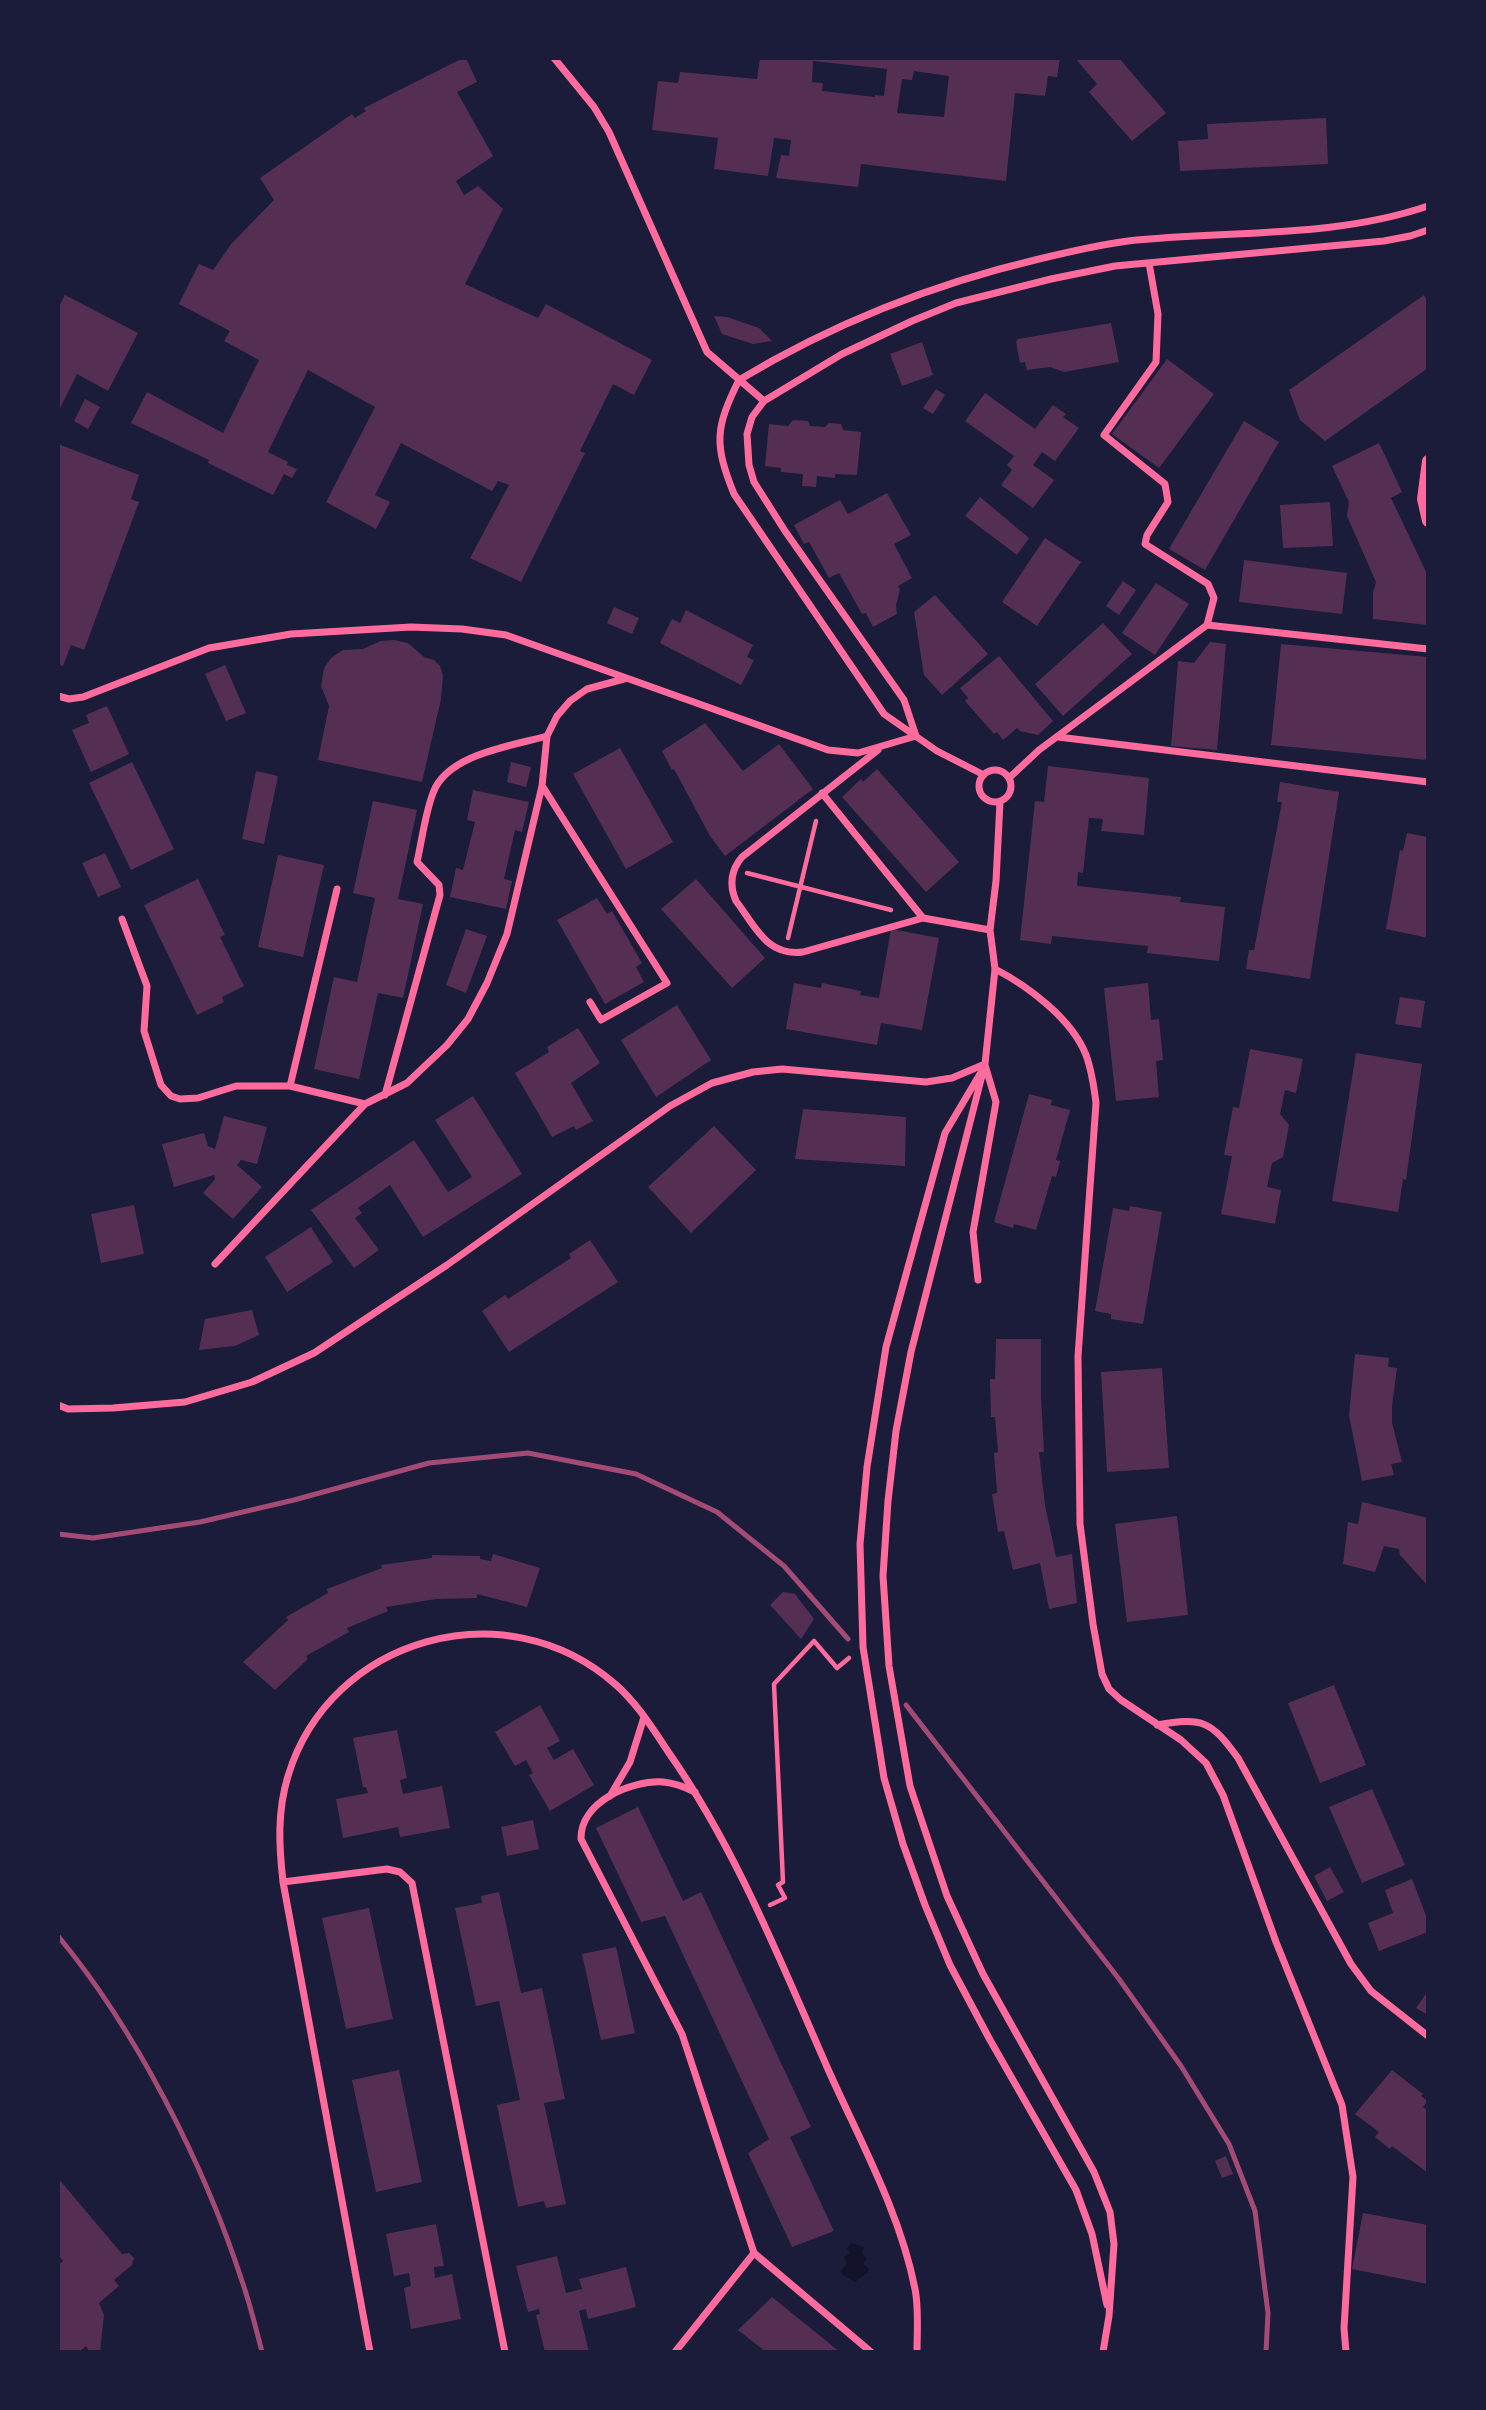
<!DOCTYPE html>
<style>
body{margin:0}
#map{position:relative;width:1486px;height:2410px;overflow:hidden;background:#1b1b3a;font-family:"DejaVu Sans",sans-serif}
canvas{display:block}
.frame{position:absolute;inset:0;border:60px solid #1b1b3a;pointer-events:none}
</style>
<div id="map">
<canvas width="1486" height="2410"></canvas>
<div class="frame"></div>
</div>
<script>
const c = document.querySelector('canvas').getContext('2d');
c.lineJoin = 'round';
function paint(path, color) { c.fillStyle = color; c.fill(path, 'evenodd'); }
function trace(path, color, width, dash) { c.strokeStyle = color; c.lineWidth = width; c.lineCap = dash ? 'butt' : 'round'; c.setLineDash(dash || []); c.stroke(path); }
paint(new Path2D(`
 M851,2243l13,4 -2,6 5,5 -4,6 5,4 1,3 -14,11 -13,-8 -1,-3 6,-7 -3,-7 6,-4 -3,-4z`), '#12122b');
paint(new Path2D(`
 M463,58h3l11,24 -20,10 36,64 -37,25 8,14 14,-9 25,23 -38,75 73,34 8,-14 106,56 -18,35 -21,-11 -33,67 5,2 -64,129 -51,-24 39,-73 -11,-4 -6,10 -91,-48 -26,52 15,7 -14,27 -50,-27 49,-95 -67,-37 -40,82 20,10 -1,3 10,4 -5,9 -8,-4 -11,21 -65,-32 1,-3 -78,-37 16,-31 76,41 36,-73 -35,-19 6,-10 -51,-27 20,-40 14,6 19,-27 42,-43 -14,-22 92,-64 3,4 11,-7 -2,-3z
 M760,58h300l-3,19 -9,-1 -3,20 -30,-3 -9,88 -145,-17 -3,23 -82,-9 5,-23 8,1 2,-16 -17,-2 -6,38 -54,-7 4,-31 -66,-8 6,-49 20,2 2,-11 77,7zM813,61l74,8 -3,27 -9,-1v2l-53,-6 1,-8 -11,-1zM914,71l35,5 -5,41 -47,-4 5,-34 10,1z
 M1075,58h44l47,55 -34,28 -43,-49 8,-8z
 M1326,118l2,46 -148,7 -2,-30 30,-2 -1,-15z
 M65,295l73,38 -30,58 -31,-17 -19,38v-104z
 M1424,295l4,7v66l-103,73 -25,-21 -11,-30z
 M714,316l13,1 32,11 13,13 -19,3 -31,-10z
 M1111,323l8,39 -55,10 -14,-5 -23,3 -2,-8 -5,1 -4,-21 2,-3z
 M922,342l11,33 -31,11 -12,-32z
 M1167,359l47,35 -55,74 -47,-34z
 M936,389l9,6 -12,19 -10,-6z
 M985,393l50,36 18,-24 13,9 -3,3 16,11 -24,33 -13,-9 -9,13 21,15 -21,28 -32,-23 11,-15 -5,-5 7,-9 -49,-35z
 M85,399l15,8 -12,22 -14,-8z
 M793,420l15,1 2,5 15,1 4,-4 12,1 2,6 18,2 -4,43 -22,-1v4l-18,-2 -1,11 -14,-1 1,-12 -22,-2v-4l-16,-2 4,-42 19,2z
 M1244,421l35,21 -74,128 -36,-21z
 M1379,443l23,49 -11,6 37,78v49l-55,-6v-26l3,-11 -29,-66 2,-14 -17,-36z
 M58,444l81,31 -8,24 8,3 -55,148 -13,-5 -8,21 -5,-2z
 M887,493l24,42 -17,9 18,34 -14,8 2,3 -4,16 1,9 -24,13 -7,-14 -4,1 -23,-41 -10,5 -20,-36 -5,2 -10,-19 46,-25 8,14z
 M980,497l49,41 -12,17 -52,-39z
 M1330,502l3,44 -50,2 -3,-43z
 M1045,538l36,24 -44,64 -35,-24z
 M1244,560l103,13 -5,41 -103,-12z
 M1123,581l13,9 -17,25 -13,-9z
 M1156,583l33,21 -34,51 -33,-22z
 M935,595l53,59 -46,41 -18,-20 -10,-63z
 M614,607l25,11 -7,16 -25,-11z
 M686,610l67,35 -6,12 7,3 -13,25 -81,-42 12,-24 8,4z
 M1103,623l29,31 -69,62 -28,-32z
 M394,640l14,3 16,14 10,3 6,6 3,9 -2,24 -19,83 -104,-22 11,-54 -8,-20 3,-18 7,-10 12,-8 20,-1 18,-8z
 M1210,642l16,2 -9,106 -46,-4 7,-85 16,2z
 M1281,644l147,13v103l-157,-15z
 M999,656l54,65 -15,14 -18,-4 -3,-3 -14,12 -6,-8 -3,2 -29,-33 3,-3 -8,-10z
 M225,665l21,48 -20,8 -21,-47z
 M107,706l22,48 -38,18 -19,-42 17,-7 -3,-8z
 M705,723l38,48 36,-27 34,45 -88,67 -15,-20 -36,-67 -2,1 -10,-19z
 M620,748l53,94 -47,27 -53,-95z
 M132,762l42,87 -43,21 -42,-87z
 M511,762l20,5 -5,20 -19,-5z
 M1048,766l101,12 -5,57 -43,-4 2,-12 -14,-1 -6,55 -5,-1 -1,14 104,11 -1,5 45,5 -6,54 -72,-8 1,-7 -96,-10 -1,8 -31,-4 15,-139 9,1z
 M877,769l82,93 -33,30 -84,-95 19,-18 2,3z
 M256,771l22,5 -14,68 -22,-5z
 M1280,782l59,10 -29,187 -64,-10 3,-19h5l28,-148h-5z
 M473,790l56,12 -7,30 -7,-2 -11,49 8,2 -6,28 -56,-12 6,-29 7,2 12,-48 -8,-2z
 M373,801l44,9 -19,89 25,5 -20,94 -25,-5 -19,86 -45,-10 20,-92 23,5 18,-84 -22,-5z
 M1407,833l21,4v101l-42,-9 14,-79 3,1z
 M105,853l16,34 -23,10 -16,-34z
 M278,855l46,10 -21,92 -45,-10z
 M198,879l27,56 -5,2 24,49 -22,11 2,5 -27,13 -53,-110z
 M696,879l69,79 -33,30 -71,-79z
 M597,898l10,16 5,-3 30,52 -6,4 8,15 -39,22 -48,-84z
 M466,929l21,7 -21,57 -20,-8z
 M891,929l48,9 -17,92 -41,-7 -4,22 -91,-16 8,-46 27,5 1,-5 39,8 -1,4 19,3z
 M1148,983l3,37 8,-1 4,41 -7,1 3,36 -43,4 -12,-113z
 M1400,997l25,4 -4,27 -26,-4z
 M677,1005l34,55 -55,37 -35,-57z
 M578,1028l22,35 -29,20 22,38 -17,9 -2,-4 -22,11 -37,-64 34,-21 -2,-5z
 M1250,1049l53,10 -7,34 -11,-3 -5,24 9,11 -6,32 -11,6 -5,24 14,3 -6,34 -54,-10 11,-58 -8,-1 9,-48 6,1z
 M1356,1053l66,11 -16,116 -3,-1 -5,33 -66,-11z
 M1029,1094l23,6 -1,5 19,5 -14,50 4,1 -4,16 -4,-1 -16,54 -22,-6 -1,4 -19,-6z
 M473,1096l49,78 -99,63 -33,-52 -32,23 4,5 -7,5 24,32 -25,18 -43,-58 103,-70 34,52 24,-15 -37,-57z
 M803,1109l103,8 -1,49 -110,-7z
 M224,1116l43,11 -10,37 -16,-4 -4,5 25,22 -29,32 -30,-26 12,-14 -1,-4 -40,12 -12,-43 42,-11 4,13 7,3z
 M714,1126l42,44 -65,63 -43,-46z
 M134,1205l10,49 -43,9 -10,-49z
 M1130,1206l32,6 -19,112 -32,-5v-5l-16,-3 18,-103 16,3z
 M311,1227l22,35 -46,30 -22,-35z
 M590,1240l28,42 -109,70 -27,-41 23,-16 3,4 63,-41 -2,-4z
 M252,1310l7,25 -24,11 -36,4 6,-31z
 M996,1339h45v58l3,55h-5l6,53 11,52 16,-3 5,49 -28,6 -9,-46 -27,7 -9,-39 -6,1 -6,-38 5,-1 -3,-40 4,-1 -3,-35h-4l-1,-38h5z
 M1355,1354l34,4 -1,9 9,1 -5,38v17l10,39 -11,2 3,11 -32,6 -13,-66z
 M1162,1368l7,100 -62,4 -6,-100z
 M1362,1502l66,16v68l-28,-31 -1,-6 -15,-3 -9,26 -32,-8 5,-42 10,2z
 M1177,1516l11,99 -61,7 -12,-98z
 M493,1554l47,14 -13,39 -50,-13v4l-41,1 -50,8 2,4 -41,17 2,4 -43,24 2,3 -33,31 -32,-28 45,-42 -2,-3 42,-24 -1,-4 55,-21 -1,-3 51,-7v-3l48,1v3l11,2z
 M783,1592l12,2 19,25 -13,20 -31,-34z
 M1334,1685l32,80 -46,18 -32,-80z
 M540,1705l20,36 -13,7 7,12 19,-11 21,36 -44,26 -21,-36 4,-2 -7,-13 -11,6 -20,-34z
 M397,1730l10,48 -7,2 3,14 39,-8 8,42 -50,9 -2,-10 -55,11 -7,-39 32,-6 -2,-6h-3l-10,-49z
 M1372,1789l33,76 -43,18 -33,-76z
 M638,1807l45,94 18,-9 110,235 -21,10 44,94 -42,16 -44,-94 21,-14 -104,-223 -24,6 -45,-94z
 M533,1820l6,29 -32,7 -6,-29z
 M1330,1867l14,25 -17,9 -13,-25z
 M1412,1879l16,42v11l-49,19 -11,-28 25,-10 -8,-23z
 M499,1892l22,101 21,-5 23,111 -21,4 22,101 -20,4 -2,-7 -26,6 -21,-102 23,-5 -21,-99 -23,5 -21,-98 27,-5 -1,-7z
 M369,1908l24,111 -47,10 -24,-111z
 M616,1947l19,86 -34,7 -19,-86z
 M1428,1991v24l-12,-7z
 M399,2070l23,112 -46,10 -24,-112z
 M1392,2070l31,24 -2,2 7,5 -5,6 5,4v62l-36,-27 -2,3 -15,-12 4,-5 -24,-18z
 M1226,2156l7,18 -11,4 -7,-17z
 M58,2178l64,76 7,-1 5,5 -2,7 -18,15 5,6 -20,17 5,12 -4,37h-10l-4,-6 -7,6h-21v-87l5,-4 -5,-7z
 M1363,2213l65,12v59l-76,-15z
 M436,2224l8,42 -10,1 1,11 17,-4 9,45 -50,10 -7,-41 7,-2 -2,-13 -15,3 -8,-42z
 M557,2256l9,37 16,-4 -3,-10 47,-12 10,40 -48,12 -2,-10 -7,2 10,41h-44l-9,-37 4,-1 -1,-5 -11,3 -12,-46z
 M772,2297l68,55h-74l-28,-22z`), '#542f53');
trace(new Path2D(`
 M747,873l144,37
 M788,938l28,-117
 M770,1905l15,-7 -7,-13 5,-3 -9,-198 40,-43 23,27 12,-10`), '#ff6b9d', 4.5);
trace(new Path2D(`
 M554,58l40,49 15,25 98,220 57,49
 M1149,263l9,51 -2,48 -52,73 61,49 3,18 -21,33 -2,9 63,40 6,14 -7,27
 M739,380c93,-56 194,-96 300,-121 29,-7 59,-14 89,-18 100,-11 203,-2 300,-35
 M739,380c-24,48 -25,64 -5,114l150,220 53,37 47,24
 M58,696l11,3 14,-2 126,-49 82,-14 120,-7 51,2 44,6 322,115 30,3 58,-17
 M916,736l-12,-36 -119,-169 -31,-49 -5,-17 -2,-31 5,-17 12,-16 78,-47 70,-33 44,-18 95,-24 64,-13 269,-25 26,-5 18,-6
 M1058,737l370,45
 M878,750l-136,107c-11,13 -13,28 -6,44 19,25 31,56 67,51l120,-34 67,12
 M979 786a16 16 0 1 1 32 0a16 16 0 1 1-32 0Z
 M1009,778l30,-28 168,-125 221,24
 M543,787l124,196 -66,37 -11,-18
 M822,793l101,125
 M1000,802l-4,79 -6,49 5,39 -10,95 -74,288 -15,79 -8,70 -5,75 6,90 21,120 37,110 36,78 111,198 16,40 4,32 -5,72 -6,36
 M122,919l25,67 -3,45 17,54 10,11 9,3 18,-1 38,-12h54l75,18
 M995,969c33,17 77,50 91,86 6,16 8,32 10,48l-18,253 2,168 13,100 9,50 7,15 12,11 60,40 25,23 17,32 53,147 66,163 11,72 -9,151 2,24
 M980,1074l-35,59 -59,214 -19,120 -7,77 3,103 21,131 19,66 22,61 25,60 40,75 86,150 16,44 15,71
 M290,1086l47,-197
 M385,1095l55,-200 -1,-10 -22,-23c5,-22 8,-48 16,-69 14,-39 79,-47 114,-57
 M215,1264l150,-160 42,-21 40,-38 21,-26 19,-36 20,-49 35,-148 5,-50 10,-20 13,-15 17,-12 37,-10
 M978,1280l-5,-48 23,-130 -11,-37
 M58,1405l10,4 45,-1 72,-6 67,-20 62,-29 133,-88 223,-159 42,-23 41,-11 29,-3 144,13 26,-4 33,-14
 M1157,1725c46,-8 54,-4 81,33l113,206 20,27 57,45
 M695,1792c-10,-5 -21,-9 -32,-10 -32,-2 -83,20 -82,57l101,195 72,219 117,99
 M610,1796l20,-34 14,-45
 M283,1882l104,-13 13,3 12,11 93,469
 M370,2352l-87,-470c-4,-36 -6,-70 5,-106 42,-139 218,-188 327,-92 22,19 38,45 54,69 67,96 111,207 158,314 32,72 73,145 88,222 4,20 2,43 2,63
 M675,2352l79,-99`), '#ff6b9d', 7);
trace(new Path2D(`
 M1428,461l-5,38 5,22`), '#ff6b9d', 12);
trace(new Path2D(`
 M58,1534l35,4 107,-16 94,-22 135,-37 99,-10 108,21 81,38 67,54 64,73
 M906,1705l213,274 62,87 48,78 26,67 13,102 -2,39
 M58,1936c78,94 146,228 184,345 8,23 14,47 20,71`), '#a44b75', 5);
</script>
